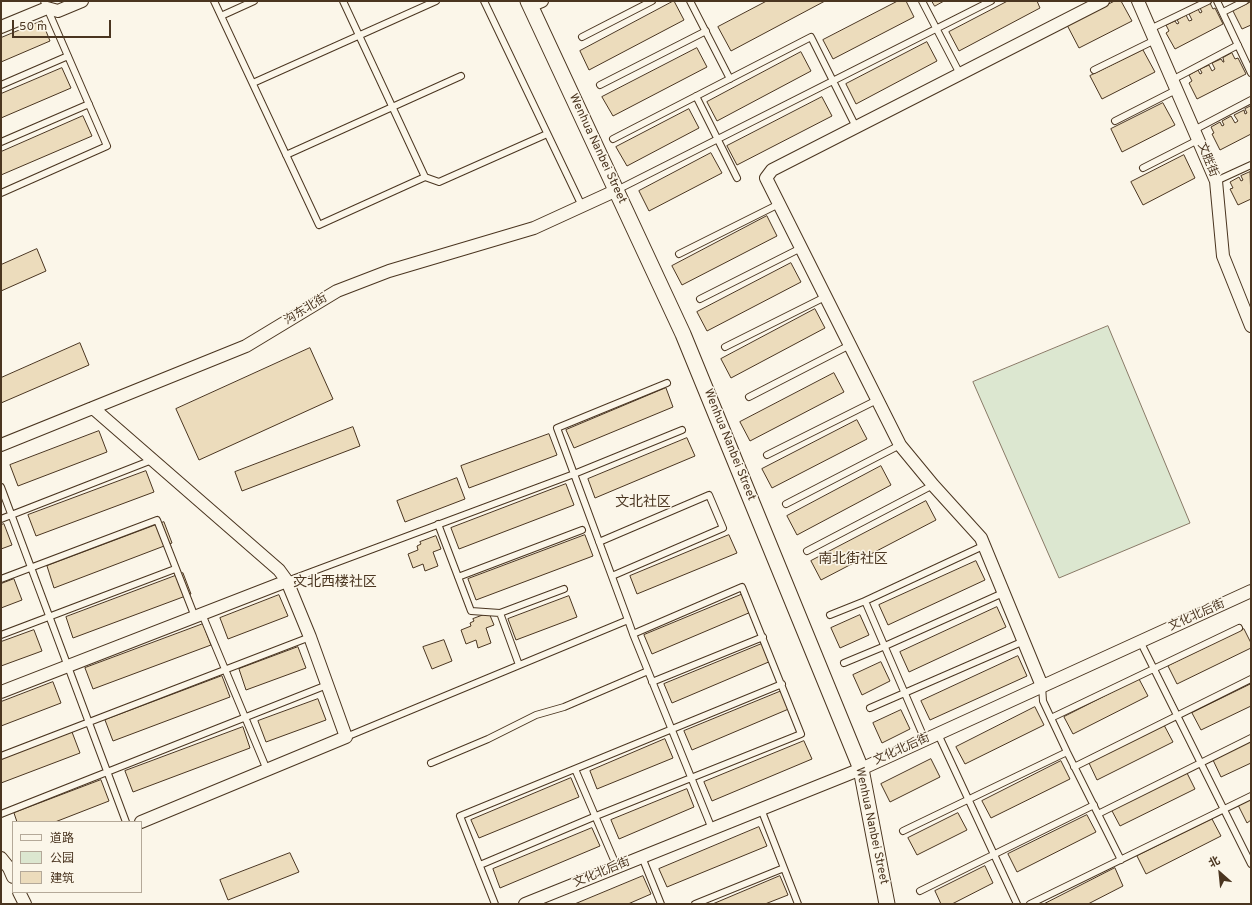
<!DOCTYPE html>
<meta charset="utf-8">
<style>
body{margin:0}
#map{position:relative;width:1252px;height:905px;overflow:hidden;background:#fbf6e9;font-family:Overpass,"Noto Sans SC",sans-serif}
canvas{display:block}
.frame{position:absolute;inset:0;border:2px solid #4a3520;pointer-events:none}
.legend{position:absolute;left:12px;top:821px;width:130px;height:72px;box-sizing:border-box;background:#fbf6e9;border:1px solid #b4a999;margin:0;padding:5px 7px;list-style:none;font-size:12px;color:#4a3520}
.legend li{display:flex;align-items:center;gap:8px;height:20px}
.legend b{width:20px;border:1px solid #b4a999}
.north{position:absolute;left:1200px;top:853px;width:40px;height:40px;-webkit-text-stroke:3px #fbf6e9;paint-order:stroke;rotate:333deg;font-size:11px;font-weight:700;line-height:16px;text-align:center;color:#4a3520}
.north::after{content:'';display:block;margin:auto;width:14px;height:18px;background:#4a3520;clip-path:polygon(50% 0,100% 100%,50% 72%,0 100%)}
.scale{position:absolute;left:12px;top:20px;width:99px;height:18px;box-sizing:border-box;border:2px solid #4a3520;border-top:0;padding-left:5px;font-size:12px;line-height:14px;white-space:nowrap;color:#4a3520;-webkit-text-stroke:3px #fbf6e9;paint-order:stroke}
</style>
<div id="map">
<canvas width="1252" height="905"></canvas>
<div class="frame"></div>
<ul class="legend">
<li><b style="height:5px;background:#fbf6e9"></b>道路</li>
<li><b style="height:11px;background:#dce7d0"></b>公园</li>
<li><b style="height:11px;background:#ecdcbc"></b>建筑</li>
</ul>
<div class="north">北</div>
<div class="scale">50 m</div>
</div>
<script>
const c = document.querySelector('canvas').getContext('2d');
c.lineJoin = 'round';
function paint(path, color) { c.fillStyle = color; c.fill(path, 'evenodd'); }
function trace(path, color, width, dash) { c.strokeStyle = color; c.lineWidth = width; c.lineCap = dash ? 'butt' : 'round'; c.setLineDash(dash || []); c.stroke(path); }
function label(font, color, halo, rows, align = 'center') {
  c.font = font + ' Overpass,"Noto Sans SC",sans-serif'; c.lineWidth = 3; c.setLineDash([]); c.textBaseline = 'middle'; c.strokeStyle = halo; c.fillStyle = color; for (const [text, x, y, turn = 0] of rows) {
    c.save(); c.translate(x, y); c.rotate((+turn || 0) * Math.PI / 180); c.textAlign = isNaN(turn) ? turn : align; if (halo) c.strokeText(text, 0, 0); c.fillText(text, 0, 0); c.restore();
  }
}
const green = new Path2D(`
 M1108,326l82,197 -131,55 -86,-196z`);
paint(green, '#dce7d0');
trace(green, '#887966', 1);
const building = new Path2D(`
 M674,1l10,19 -95,50 -9,-19z
 M767,1h58l-94,50 -13,-24z
 M898,1h8l8,16 -81,42 -10,-19z
 M932,1h12l-9,5z
 M1008,1h29l3,7 -81,43 -10,-19z
 M1115,1h6l11,20 -53,27 -12,-23z
 M1251,2v23l-9,4 -9,-18z
 M1210,3l3,6 2,-1 8,16 -48,25 -9,-16 3,-2 -3,-6 9,-4 2,3 2,-1 -2,-3 9,-5 3,6 3,-1 -3,-6 9,-5 2,4 2,-1 -2,-4z
 M42,21l8,20 -49,21v-24z
 M927,42l10,19 -81,43 -10,-20z
 M697,48l10,19 -94,49 -11,-19z
 M1143,50l12,22 -53,27 -12,-23z
 M801,52l10,19 -94,50 -10,-19z
 M1232,53l3,6 3,-1 8,16 -49,25 -8,-16 3,-2 -3,-6 9,-5 2,4 2,-1 -2,-4 9,-4 3,6 3,-2 -3,-6 9,-4 2,3h1l-1,-4z
 M62,68l9,20 -70,30v-24z
 M822,97l10,19 -95,49 -10,-19z
 M1163,103l12,22 -53,27 -11,-23z
 M1251,106v28l-31,16 -8,-16 2,-1 -3,-6 9,-5 2,4 2,-1 -2,-4 9,-5 4,7 3,-2 -4,-6 10,-5 1,4 2,-1 -2,-4z
 M689,109l10,19 -72,38 -11,-19z
 M83,116l9,20 -91,39v-23z
 M711,153l11,20 -73,38 -10,-20z
 M1184,155l11,23 -52,27 -12,-23z
 M1250,172l1,27 -13,6 -8,-16 3,-1 -3,-6 9,-5 2,4 2,-1 -2,-4z
 M767,216l10,20 -95,49 -10,-19z
 M37,249l9,22 -45,20v-26z
 M791,263l10,19 -94,49 -10,-19z
 M815,309l10,19 -94,50 -10,-19z
 M80,343l9,22 -88,38v-25z
 M310,348l23,51 -134,61 -23,-51z
 M834,373l10,19 -94,49 -10,-19z
 M666,388l7,19 -99,41 -8,-18z
 M857,420l10,19 -95,49 -10,-19z
 M353,427l7,19 -118,45 -7,-19z
 M99,431l8,21 -89,34 -8,-21z
 M549,434l8,21 -88,33 -8,-22z
 M687,438l8,18 -100,42 -7,-19z
 M881,466l10,19 -94,50 -10,-19z
 M146,471l8,21 -118,44 -8,-21z
 M457,478l8,21 -60,23 -8,-21z
 M566,484l8,21 -115,44 -8,-21z
 M926,501l10,19 -115,60 -10,-19z
 M164,522l8,21 -118,45 -7,-22z
 M4,524l8,21 -11,4v-24z
 M585,535l8,21 -117,44 -8,-21z
 M729,535l8,18 -100,41 -7,-18z
 M436,536l5,13 -8,3 5,14 -13,5 -2,-7 -10,4 -5,-14 10,-4 -1,-4 4,-2 -1,-2z
 M976,561l9,19 -97,45 -9,-20z
 M183,573l8,21 -118,44 -7,-21z
 M14,579l8,21 -21,8v-24z
 M743,594l8,18 -99,42 -8,-19z
 M279,595l9,21 -60,23 -8,-21z
 M569,596l8,21 -61,23 -8,-21z
 M997,607l9,20 -97,45 -9,-20z
 M489,613l5,12 -8,3 5,15 -13,5 -2,-8 -10,4 -5,-14 10,-4 -1,-3 4,-2 -1,-2z
 M860,615l9,20 -29,13 -9,-20z
 M203,624l8,21 -118,44 -8,-21z
 M1244,629l7,14v5l-74,36 -9,-18z
 M34,630l8,21 -41,15v-24z
 M444,640l8,21 -20,8 -9,-22z
 M764,643l7,18 -99,42 -8,-19z
 M298,647l8,21 -60,22 -7,-21z
 M1018,656l9,20 -97,44 -9,-19z
 M881,662l9,19 -28,14 -9,-20z
 M222,676l8,21 -117,44 -8,-21z
 M1139,679l9,17 -75,38 -9,-17z
 M53,682l8,21 -60,23v-24z
 M1251,684v22l-50,24 -9,-17z
 M784,690l7,18 -99,42 -8,-19z
 M318,699l8,21 -60,22 -8,-21z
 M1035,707l9,18 -79,39 -9,-17z
 M901,710l9,19 -28,14 -9,-20z
 M1164,725l9,17 -76,38 -8,-17z
 M243,727l7,21 -117,44 -8,-21z
 M72,732l8,21 -79,30v-24z
 M665,739l8,19 -76,31 -7,-18z
 M804,741l8,18 -100,42 -8,-19z
 M1251,741v22l-30,14 -8,-17z
 M931,759l9,18 -50,25 -9,-18z
 M1061,761l9,18 -79,39 -9,-17z
 M1186,771l9,18 -75,37 -9,-17z
 M571,778l8,19 -100,41 -8,-18z
 M101,780l8,21 -54,21h-38l-3,-9z
 M687,789l7,18 -75,32 -8,-19z
 M1251,799v21l-4,3 -9,-18z
 M958,813l9,17 -50,25 -9,-17z
 M1087,815l9,17 -79,40 -9,-18z
 M1212,819l9,17 -75,38 -9,-18z
 M759,827l8,19 -100,41 -8,-18z
 M592,828l8,18 -100,42 -7,-19z
 M290,853l9,19 -71,28 -8,-20z
 M985,866l8,17 -41,21h-11l-6,-13z
 M1115,868l8,18 -35,18h-44z
 M643,876l8,18 -23,10h-53z
 M780,876l8,19 -23,9h-52z`);
paint(building, '#ecdcbc');
trace(building, '#4a3520', 1);
const service = new Path2D(`
 M214,1l105,224 106,-48 14,5 108,-48
 M343,1l82,176
 M484,1l98,205
 M690,1l40,78
 M922,1l38,73
 M1217,1l34,72
 M1223,12l22,-11
 M221,16l33,-15
 M1150,29l58,-28
 M582,37l70,-36
 M1094,70l61,-30
 M1172,80l66,-35
 M253,83l183,-82
 M1,85l67,-29
 M600,85l106,-54
 M696,96l41,82
 M1115,121l61,-31
 M1194,130l57,-30
 M613,139l198,-102 45,90
 M1,142l88,-38
 M286,155l175,-79
 M1143,168l55,-28
 M1216,181l35,-16
 M617,190l374,-189
 M1,193l106,-47 -63,-145
 M679,254l100,-50
 M700,299l101,-51
 M725,347l100,-50
 M749,397l101,-52
 M767,455l110,-55
 M1,487l125,335
 M786,504l114,-59
 M1,519l151,-59
 M438,524l33,87 29,2
 M599,542l110,-47 14,33 -111,48
 M807,551l126,-66
 M458,577l124,-47
 M1,579l156,-59 38,97
 M287,581l287,-107 108,-44
 M202,614l65,156
 M830,615l35,-14
 M633,634l79,195
 M1,635l174,-66
 M1140,641l111,223
 M844,663l41,-17 118,-53
 M519,665l-19,-52 64,-24
 M652,682l111,-45
 M1042,686l1,15 24,51 54,108
 M870,708l154,-67
 M1051,718l188,-90
 M938,734l79,170
 M346,737l282,-117
 M925,740l-60,-139 118,-55
 M1,756l309,-119
 M431,763l57,-24 48,-24 28,-8 84,-36
 M1074,767l177,-88
 M575,769l42,98
 M761,809l37,95
 M1,814l326,-129
 M1098,814l153,-76
 M903,831l164,-79
 M642,857l19,47
 M480,865l116,-49 205,-82 -59,-147 -109,47 -5,-14 -71,-192 110,-45
 M920,891l174,-86
 M495,904l-35,-88 322,-132
 M695,904l89,-36
 M1030,904l221,-108`);
const minor = new Path2D(`
 M1138,1l78,180 7,75 28,70
 M530,6l12,-5
 M1,27l46,-19 11,3 24,-10
 M93,408l186,162 8,11 23,56 36,100 -205,85
 M1,445l245,-99 91,-55 52,-20 145,-43 83,-38
 M1042,686l-61,-148 -48,-53 -33,-40 -134,-267 6,-8 331,-169
 M1,692l286,-111
 M1,858l8,10 4,9
 M19,892l6,12
 M525,904l336,-135 390,-178`);
const tertiary = new Path2D(`
 M528,1l155,333 178,435 26,135`);
trace(service, '#4a3520', 8);
trace(minor, '#4a3520', 14);
trace(tertiary, '#4a3520', 17);
trace(service, '#fbf6e9', 6);
trace(minor, '#fbf6e9', 12);
trace(tertiary, '#fbf6e9', 15);
label('12px', '#4a3520', '#fbf6e9', [
 ["Wenhua Nanbei Street",597,149,65],
 ["文胜街",1207,160,68],
 ["沟东北街",306,310,-31],
 ["Wenhua Nanbei Street",729,445,68],
 ["文化北后街",1197,616,-24],
 ["文化北后街",902,750,-24],
 ["Wenhua Nanbei Street",871,826,78],
 ["文化北后街",602,873,-22]
]);
label('14px', '#4a3520', '#fbf6e9', [
 ["文北社区",643,503],
 ["南北街社区",853,560],
 ["文北西楼社区",335,583]
]);
</script>
